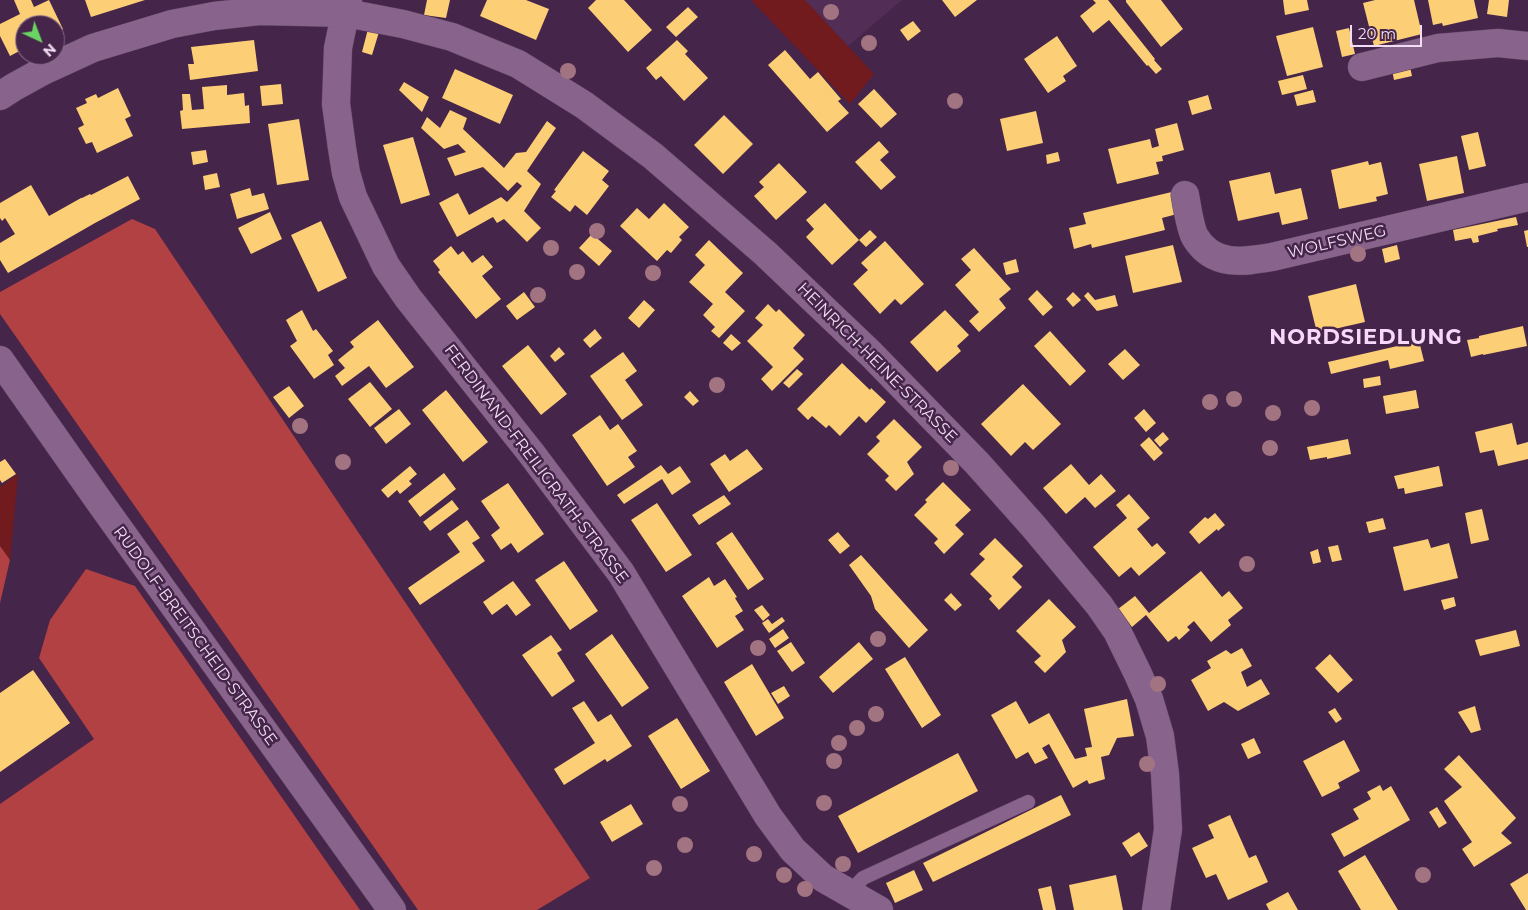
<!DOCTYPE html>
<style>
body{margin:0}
#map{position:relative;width:1528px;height:910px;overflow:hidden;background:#452549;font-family:Montserrat,sans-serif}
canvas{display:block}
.north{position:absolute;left:15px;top:15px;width:50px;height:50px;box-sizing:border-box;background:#452549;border:1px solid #8a6f8d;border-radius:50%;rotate:137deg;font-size:14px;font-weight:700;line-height:20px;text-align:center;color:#f2def4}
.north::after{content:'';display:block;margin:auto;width:18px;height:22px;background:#69d364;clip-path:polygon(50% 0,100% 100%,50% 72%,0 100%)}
.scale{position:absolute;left:1350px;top:25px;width:72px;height:22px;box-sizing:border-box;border:2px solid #f2def4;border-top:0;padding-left:6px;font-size:15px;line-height:18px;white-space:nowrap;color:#f2def4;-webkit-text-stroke:4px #452549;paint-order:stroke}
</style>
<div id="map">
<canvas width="1528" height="910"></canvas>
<div class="north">N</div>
<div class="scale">20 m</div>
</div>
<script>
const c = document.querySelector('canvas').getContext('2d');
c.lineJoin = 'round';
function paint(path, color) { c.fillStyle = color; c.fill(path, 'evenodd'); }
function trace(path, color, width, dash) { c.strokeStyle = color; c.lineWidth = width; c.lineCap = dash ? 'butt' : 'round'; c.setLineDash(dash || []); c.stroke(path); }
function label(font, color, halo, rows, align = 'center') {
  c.font = font + ' Montserrat,sans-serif'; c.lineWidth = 5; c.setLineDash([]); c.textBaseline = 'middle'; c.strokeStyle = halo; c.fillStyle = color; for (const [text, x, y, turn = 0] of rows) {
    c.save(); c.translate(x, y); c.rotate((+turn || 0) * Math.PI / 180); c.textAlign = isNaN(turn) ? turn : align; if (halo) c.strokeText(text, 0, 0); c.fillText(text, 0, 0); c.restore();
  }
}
paint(new Path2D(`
 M805,0h97l-54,46z`), '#522e57');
paint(new Path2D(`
 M751,0h54l69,74 -24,30z
 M18,474l-8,86 -10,-14v-59z`), '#711b1f');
paint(new Path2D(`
 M132,219l23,10 435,649 -53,32h-119l-418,-596v-22z
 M0,546l10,14 -10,43z
 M86,569l49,17 225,324h-360v-106l94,-65 -55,-81 11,-38z`), '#b24143');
paint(new Path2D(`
 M14,0h17l3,7 15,-7 14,29 -8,4v-8h-30v23l-15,8 -10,-20v-12l20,-10z
 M85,0h60l-54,17z
 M427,0h23l-4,18 -22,-3z
 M487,0h39l23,9 -13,31 -56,-24z
 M596,0h28l28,30 -24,22 -40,-44z
 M942,0h35l-22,17z
 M1093,0h15l47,59 -1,1 8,9 -6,5 -8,-9 -1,1 -38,-46 -16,13 -13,-17 16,-13z
 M1126,0h35l22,29 -22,18 -35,-45z
 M1283,0h24l2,10 -24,5z
 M1375,0h39l8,34 -48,12 -11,-43z
 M1428,0h46l4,18 -35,8 -1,-3 -9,2z
 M1489,0h20l-2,17 -20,-3z
 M688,7l10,10 -22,20 -10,-10z
 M913,21l8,10 -13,10 -8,-11z
 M1313,27l10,40 -36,9 -11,-40z
 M1349,28l6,26 -13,3 -6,-26z
 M368,29l11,3 -7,23 -10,-3z
 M1057,36l20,30 -14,10 3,5 -18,12 -24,-34z
 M254,40l4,31 -68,9 -2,-16h6l-3,-17z
 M677,40l11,11 -3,3 23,24 -24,23 -23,-25 -5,4 -10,-12z
 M785,50l25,29 8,-7 23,27 -3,2 11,12 -22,19 -59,-67z
 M1410,67l2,9 -18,4 -2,-10z
 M455,69l58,26 -13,29 -58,-26z
 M1303,75l4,14 -25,6 -4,-14z
 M404,82l25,15 -7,15 -23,-22z
 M281,84l2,20 -21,2 -2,-20z
 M227,85v10l17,-2 1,13 4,-1 1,18 -68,6 -2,-18 3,-1 -1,-16h8l2,16 12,-1 -2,-22z
 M118,88l13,28 -6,3 8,17 -36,17 -5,-11 -6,2 -8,-16 6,-3 -8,-17 11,-5 -2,-4 11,-5 2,4z
 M874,89l23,25 -16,14 -23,-24z
 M1313,90l3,12 -19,4 -3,-11z
 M1208,95l4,14 -20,6 -4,-14z
 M450,110l17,8 -4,11 41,39 12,-15 10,-1 21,-31 9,7 -29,43 14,13 -17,27 17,17 -14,14 -23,-23 -7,4 -4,-6 -36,20 -18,-34 19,-10 11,22 32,-18 6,5 15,-16 -5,-4 -9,9 -25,-24 -28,9 -8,-18 19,-6 -8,-8 -14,5 -23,-21 6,-11 13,11z
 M1036,111l7,32 -36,8 -7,-32z
 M724,115l29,29 -30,30 -29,-29z
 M299,119l10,61 -32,5 -9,-61z
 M1177,123l7,27 -22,6 1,5 -7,1 3,12 -42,10 -9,-35 42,-10 2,9 7,-2 -4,-17z
 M1478,132l8,34 -17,4 -8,-34z
 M413,137l17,58 -29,9 -18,-59z
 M879,141l10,11 -9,8 16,17 -15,13 -26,-28z
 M206,150l2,12 -15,3 -2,-13z
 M583,151l26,20 -7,9 7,6 -22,29 -12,-10 -5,7 -19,-15 5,-6 -2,-1z
 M1058,152l2,9 -13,3 -1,-9z
 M1457,156l7,37 -37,8 -8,-37z
 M1368,161l1,4 12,-3 7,32 -12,3 1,4 -38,8 -8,-39z
 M779,163l28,29 -31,28 -22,-24 10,-9 -5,-5z
 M1270,172l5,22 26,-6 7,31 -26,6 -3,-13 -41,9 -9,-40z
 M217,173l3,14 -15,3 -2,-14z
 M128,176l12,23 -45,24 -87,50 -8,-13v-17l15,-9 -10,-16 -3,3 -2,-3v-15l31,-18 18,31 32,-18h1l8,-4 1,1z
 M250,188l2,8 12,-3 5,16 -32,10 -7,-25z
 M1176,191l5,22 -19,5 3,12 -73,18 -1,-4 -17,5 -5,-21 17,-4 -3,-11z
 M664,203l25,24 -10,10 3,3 -11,13 -4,-3 -10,11 -37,-35 17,-18 12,11z
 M825,203l34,37 -27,25 -26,-28 8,-8 -8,-9z
 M270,212l12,27 -31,15 -13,-26z
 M1516,217l2,8 -21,4 1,2 -20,5 1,6 -6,1 -2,-5 -16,3 -2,-11z
 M321,221l26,57 -29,14 -27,-57z
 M870,230l7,7 -11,10 -7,-7z
 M1528,230v17h-1l-3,-16z
 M592,234l20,17 -13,15 -20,-18z
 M709,240l34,33 -18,19 20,19 -26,27 -8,-7 4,-4 -12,-12 10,-11 -24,-22 16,-17 -10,-10z
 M885,241l39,43 -23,21 -6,-6 -15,15 -27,-30 15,-14 -7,-7z
 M1173,245l9,37 -49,11 -8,-37z
 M1397,245l3,14 -15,4 -3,-14z
 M451,246l7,9 5,-4 9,12 11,-8 10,12 -11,9 19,23 -25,20 -38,-47 2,-2 -7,-9z
 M974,248l37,41 -12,10 7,9 -27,24 -10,-11 10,-9 -24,-27 16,-15 -10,-11z
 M1016,259l3,13 -13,3 -3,-12z
 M1356,284l9,38 -48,11 -9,-37z
 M1037,290l16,17 -10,9 -15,-17z
 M524,292l11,15 -18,13 -11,-14z
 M1073,292l8,8 -8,7 -7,-8z
 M1088,292l7,8 20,-5 3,11 -21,5 -13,-15z
 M644,300l11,10 -16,18 -11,-10z
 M768,304l8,8 3,-3 26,26 -12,13 11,11 -32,32 -11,-12 12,-12 -26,-26 16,-16 -8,-7z
 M302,310l11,21 3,-2 17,22 -5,4 6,10 -20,14 -24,-33 7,-5 -11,-21z
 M945,310l24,25 -12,11 4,5 -24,21 -27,-30z
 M378,320l36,47 -28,21 -17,-22 -27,20 -7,-10 10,-8 -7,-8 16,-13 -4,-5z
 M1523,326l4,20 -44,9v-1l-12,3 -4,-17 12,-2v-2z
 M595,329l7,9 -12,10 -7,-8z
 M1050,331l36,40 -16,15 -36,-40z
 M731,334l10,9 -9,8 -9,-8z
 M1419,341l5,20 -34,8 -2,-9 -57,14 -3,-12z
 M528,345l39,49 -26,21 -39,-49z
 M559,347l6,7 -10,8 -5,-6z
 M1125,349l15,16 -17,15 -15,-16z
 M623,352l14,19 -12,9 18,25 -21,15 -32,-44z
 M842,363l28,27 1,-2 15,14 -20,21 -7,-7 -19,20 -11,-11 -3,3 -14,-12 -4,4 -11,-11z
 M797,369l6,5 -14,14 -6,-5z
 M1380,376l1,9 -17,3 -1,-9z
 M370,382l22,27 -22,18 -22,-28z
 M1023,384l38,40 -28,26 -8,-8 -14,14 -30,-32z
 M289,386l15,20 -15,12 -16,-21z
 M446,390l42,52 -25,20 -41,-52z
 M1416,390l3,18 -33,6 -3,-18z
 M690,391l9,10 -6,5 -9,-9z
 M399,409l12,15 -25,20 -12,-16z
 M1144,409l12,14 -10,9 -12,-14z
 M600,415l10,15 8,-6 19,27 -9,6 7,10 -28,19 -35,-51z
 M894,419l28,28 -15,15 7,12 -18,17 -11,-11 4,-4 -22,-22 13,-13 -4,-4z
 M1512,423l5,22 11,-3v17l-30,7 -4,-16 -14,3 -5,-21z
 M1163,432l6,7 -9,8 -6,-7z
 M1149,437l14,16 -9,8 -14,-16z
 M1348,439l3,15 -24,5v-2l-17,3 -3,-13z
 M747,449l16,20 -34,23 -19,-28 15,-10 5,7z
 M5,459l11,15 -14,9 -2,-3v-18z
 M1071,464l18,21 12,-11 15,17 -21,17 -10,-11 -19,17 -23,-26z
 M661,465l7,9 12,-8 11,16 -19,13 -10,-16 -38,25 -7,-9z
 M410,466l7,8 -8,7 3,3 -12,10 -3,-4 -9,8 -7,-8z
 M1439,466l4,20 -38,8 -1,-6 -6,1 -4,-13z
 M444,473l12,16 -36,28 -12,-16z
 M943,482l28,28 -16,15 9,9 -20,20 -10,-11 4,-4 -24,-24 13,-13 -2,-2z
 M508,483l36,51 -26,19 -7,-10 -10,7 -10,-15 9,-7 -19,-27z
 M1129,494l21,24 -13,11 15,18 5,-4 9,10 -27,23 -8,-9 -12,10 -26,-30 34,-29 -11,-13z
 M724,495l7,9 -32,21 -7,-10z
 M452,500l7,9 -29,22 -7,-9z
 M657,503l35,52 -26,17 -35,-52z
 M1482,509l7,31 -18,4 -6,-31z
 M1215,513l10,12 -7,6 -1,-2 -18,15 -10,-12 16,-15 3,2z
 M1383,518l3,11 -17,4 -3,-11z
 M467,520l13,18 -8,5 13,18 -65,44 -12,-17 52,-36 -13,-18z
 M732,532l32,47 -16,11 -32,-47z
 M838,532l12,14 -10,8 -12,-14z
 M995,538l28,28 -11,11 10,10 -23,23 -10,-11 3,-3 -22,-22 15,-15 -6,-5z
 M1428,539l3,9 18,-5 9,35 -54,13 -11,-44z
 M1338,545l4,15 -10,2 -4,-15z
 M1318,549l3,13 -8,2 -3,-12z
 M861,555l67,75 -19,18 -34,-39 -4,-13 -22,-31z
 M564,561l34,50 -28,19 -35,-50z
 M1201,571l21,26 7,-6 14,17 -15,12 3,5 -20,17 -17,-21 -7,6 3,3 -11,10 -3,-4 -8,6 -22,-27 -14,12 -14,-18 17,-13 14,17z
 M709,577l5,9 11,-7 12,18 -2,1 8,13 -8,5 9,14 -27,18 -35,-52z
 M513,581l18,24 -15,11 -9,-12 -15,11 -9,-13z
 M951,593l11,12 -7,6 -11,-11z
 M1454,597l2,9 -12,4 -3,-10z
 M1049,599l27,28 -14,13 4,12 -21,21 -11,-11 7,-6 -25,-25z
 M762,605l8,10 -7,6 -9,-11z
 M782,617l3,4 -16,12 -7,-10 6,-4 4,5z
 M783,629l6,9 -14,10 -6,-9z
 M1516,630l4,16 -40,10 -5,-16z
 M612,634l37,54 -27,19 -37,-53z
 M551,635l11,15 -5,3 18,28 -23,16 -30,-42z
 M791,642l14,21 -13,9 -15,-21z
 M859,642l14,17 -40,34 -14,-16z
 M1242,648l10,18 -11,6 6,15 14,-8 9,15 -32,17 -14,-9 -16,9 -17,-31 20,-12 -4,-7 19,-11 5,4z
 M1330,654l23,26 -15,13 -23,-25z
 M905,657l36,58 -19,13 -37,-59z
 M752,664l32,54 -28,18 -32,-54z
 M33,670l37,53 -70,49v-79z
 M784,686l6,10 -12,8 -7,-11z
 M1127,699l7,37 -17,2 -8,17 -8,2 4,22 -16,5 -2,-4 -14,8 -24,-44 -7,4 6,10 -13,6 -7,-12 -12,7 -25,-44 25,-14 13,23 20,-11 26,46 12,-3 -2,-8 7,-1 -8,-38z
 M584,701l14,21 13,-8 21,32 -25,16 -2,-3 -41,26 -10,-16 41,-26 -23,-35z
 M1475,706l6,24 -10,3 -13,-21z
 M1335,708l7,11 -6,4 -8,-11z
 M677,718l33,53 -29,18 -33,-53z
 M1254,738l7,15 -13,6 -7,-15z
 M1344,740l16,31 -22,12 2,5 -18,9 -19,-36z
 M958,753l20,38 -120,62 -20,-37z
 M1459,755l57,63 -15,15 11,10 -38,24 -12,-18 10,-7 -28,-41 18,-14 -18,-18z
 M1380,785l3,6 8,-5 19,34 -66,37 -13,-23 28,-15 -6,-10 18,-10 -4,-7z
 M1061,795l10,20 -138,67 -10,-19z
 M631,804l12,20 -31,18 -12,-20z
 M1437,807l10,16 -8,5 -10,-16z
 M1230,815l19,43 7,-3 12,27 -40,18 -12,-26 -10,4 -14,-30 22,-10 -6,-13z
 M1139,832l9,14 -17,11 -9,-14z
 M1365,855l33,55h-37l-23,-39z
 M914,870l9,20 -28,13 -9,-20z
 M1528,873v37h-2l-16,-26z
 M1116,875l7,35h-49l-5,-25z
 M1051,886l5,24h-13l-5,-21z
 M1288,892l10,18h-29l-3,-6z`), '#fcce76');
const service = new Path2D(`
 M849,893l14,-15 165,-76`);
const minor = new Path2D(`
 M348,0l-10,48 -2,56 6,44 4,25 7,24 33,69 22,32 123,155 90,120 147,243 25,34 30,28 56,32
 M1362,67l76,-19 60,-5 30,3
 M0,96l14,-9 29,-16 50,-23 79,-24 42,-8 45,-5 87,2 57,11 49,13 66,27 66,41 69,51 113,98 105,100 106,109 57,64 65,78 18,26 21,43 11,25 11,37 5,38 3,55 -12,81
 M1185,195c2,11 5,33 10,42 18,30 48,25 77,20l256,-60`);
const tertiary = new Path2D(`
 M0,360l99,141 293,409`);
trace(service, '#5f4362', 15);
trace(minor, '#5f4362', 29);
trace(tertiary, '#5f4362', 29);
trace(service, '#88648c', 14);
trace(minor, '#88648c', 28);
trace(tertiary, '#88648c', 28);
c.fillStyle = '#a27381';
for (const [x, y] of [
 [831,12],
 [869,43],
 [568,71],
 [955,101],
 [597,231],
 [551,248],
 [1358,254],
 [577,272],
 [653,273],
 [538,295],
 [717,385],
 [1234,399],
 [1210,402],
 [1312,408],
 [1273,413],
 [300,426],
 [1270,448],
 [343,462],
 [951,468],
 [1247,564],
 [878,639],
 [758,648],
 [1158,684],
 [876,714],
 [857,728],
 [839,743],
 [834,761],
 [1147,764],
 [824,803],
 [680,804],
 [685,845],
 [754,854],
 [843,864],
 [654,868],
 [784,875],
 [1423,875],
 [805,889]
]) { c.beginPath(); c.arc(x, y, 8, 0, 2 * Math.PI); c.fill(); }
label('16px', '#f2def4', '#452549', [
 ["WOLFSWEG",1337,242,-13],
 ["HEINRICH-HEINE-STRASSE",877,363,45],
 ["FERDINAND-FREILIGRATH-STRASSE",536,464,53],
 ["RUDOLF-BREITSCHEID-STRASSE",195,636,54]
]);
c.letterSpacing = '1px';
label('bold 21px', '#f8d7fb', '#452549', [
 ["NORDSIEDLUNG",1366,338]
]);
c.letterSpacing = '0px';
</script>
